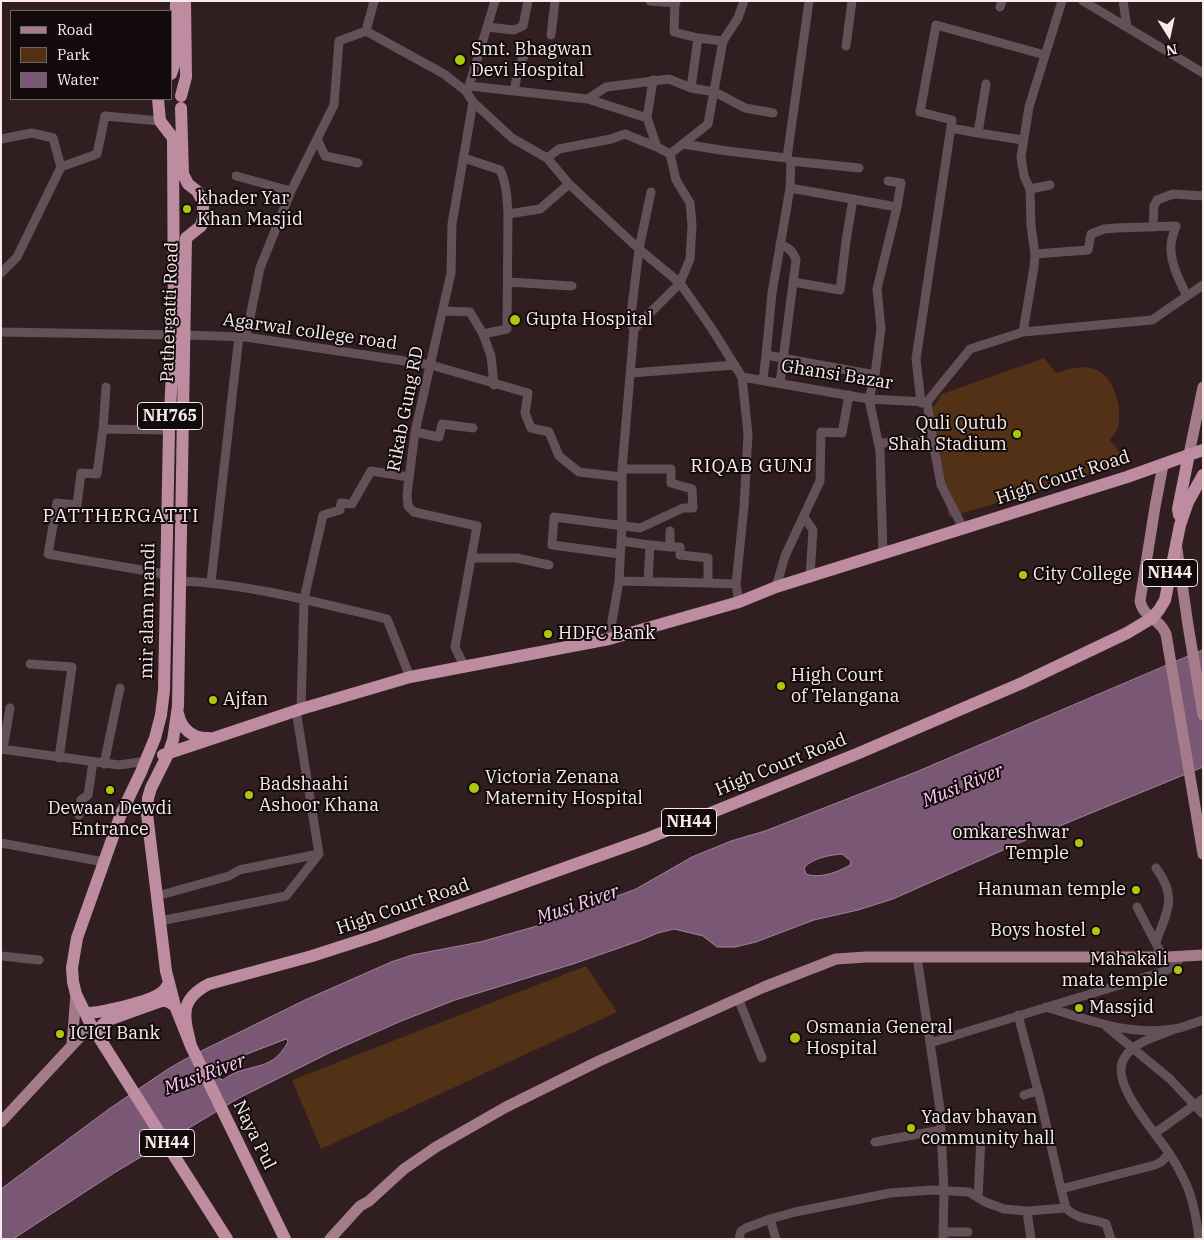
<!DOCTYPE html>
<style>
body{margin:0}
#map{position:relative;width:1204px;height:1240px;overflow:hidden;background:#301e20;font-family:"IBM Plex Serif",serif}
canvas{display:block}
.frame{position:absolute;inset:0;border:2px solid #f8ebec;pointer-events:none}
.legend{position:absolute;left:10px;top:10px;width:162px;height:90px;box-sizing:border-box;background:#130b0b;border:1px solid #6f6565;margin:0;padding:6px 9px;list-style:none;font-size:15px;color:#f8ebec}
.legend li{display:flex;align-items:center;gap:10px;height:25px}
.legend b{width:25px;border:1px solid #6f6565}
.north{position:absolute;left:1144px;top:10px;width:50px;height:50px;-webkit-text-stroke:4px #130b0b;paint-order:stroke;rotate:170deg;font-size:14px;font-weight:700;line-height:20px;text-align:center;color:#f8ebec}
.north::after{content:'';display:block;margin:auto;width:18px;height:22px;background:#f8ebec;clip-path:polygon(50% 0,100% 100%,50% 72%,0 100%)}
</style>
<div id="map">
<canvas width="1204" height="1240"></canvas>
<div class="frame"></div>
<ul class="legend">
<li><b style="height:6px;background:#a47b8b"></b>Road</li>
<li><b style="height:14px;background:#533117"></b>Park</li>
<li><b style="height:14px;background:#7b5776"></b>Water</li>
</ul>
<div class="north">N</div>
</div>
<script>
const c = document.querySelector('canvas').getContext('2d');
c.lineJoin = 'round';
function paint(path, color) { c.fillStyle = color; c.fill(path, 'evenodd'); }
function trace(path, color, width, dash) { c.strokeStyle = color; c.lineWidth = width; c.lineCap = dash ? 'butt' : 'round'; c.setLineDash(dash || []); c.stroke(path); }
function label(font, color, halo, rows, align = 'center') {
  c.font = font + ' "IBM Plex Serif",serif'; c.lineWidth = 4; c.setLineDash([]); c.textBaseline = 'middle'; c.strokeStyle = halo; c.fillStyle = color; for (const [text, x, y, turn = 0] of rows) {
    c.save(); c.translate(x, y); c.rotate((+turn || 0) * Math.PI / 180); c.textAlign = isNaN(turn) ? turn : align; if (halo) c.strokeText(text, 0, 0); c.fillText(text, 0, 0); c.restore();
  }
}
paint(new Path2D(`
 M1044,358l12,15c11,-4 23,-7 35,-5 24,5 33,42 26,62 -2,4 -5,7 -7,10l19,24 -180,53 -16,-68 -8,-30 17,-25z
 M586,966l31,46 -296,137 -29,-69z`), '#533117');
const water = new Path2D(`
 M1203,650v117l-175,72 -135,60 -35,11 -44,10 -58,22 -21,5h-18l-14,-11 -29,-7 -16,4 -19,8 -66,23 -118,36 -56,22 -68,30 -92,46 -125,75 -101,66h-12v-50l108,-80 59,-40 21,-12 116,-57 86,-38 21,-7 68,-13 57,-16 99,-37 56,-32 39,-16 34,-10 151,-59zM842,854l9,7 -1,4c-12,7 -30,14 -44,9l-2,-6c8,-10 26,-13 38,-14zM287,1039l1,3c-18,33 -41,19 -65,38l-3,-1v-4l12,-15z`);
paint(water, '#7b5776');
trace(water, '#a08399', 1);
trace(new Path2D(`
 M650,1l26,2
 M675,1l-1,31 24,6 25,3
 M809,1l-22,157 4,3 -1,27 -18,105 -6,62 109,20
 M1083,1l120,72
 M1123,1l4,26
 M1000,7l2,-6
 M487,27l27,3 9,-4 5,-25
 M366,31l78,43 22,17 7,11 39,36 35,20 22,26 70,65 41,34 32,46 30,48 6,57 -4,73 -8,77 3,18
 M366,31l8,-30
 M551,35l4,-34
 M846,46l6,-45
 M469,86l119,13 59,19
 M691,88l7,-50
 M466,91l3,-5 26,-85
 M514,91l5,-25 6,-12
 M588,99l18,-12 63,-8 22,9 24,4 30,16 28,5
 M951,128l27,5 8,-49
 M978,133l45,7
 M1,139l31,-6 21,5 8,29
 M317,139l8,17 33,7
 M683,144l44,7 60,7
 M670,154l38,-30 15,-83 15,-23 6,-17
 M464,158l36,12c7,14 7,29 8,44l-1,115 -24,5
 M547,158l12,-9 52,-10 14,-5 32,13
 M791,161l68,7
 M236,176l55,15
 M790,188l107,19
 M1030,189l20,-4
 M508,214l32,-5 29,-25
 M1153,227l1,-21 3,-6 16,-6 30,2
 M780,244c9,4 13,7 16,16l-16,123
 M1035,254l53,-4 3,-16 13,-5 12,-1 60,-2c-2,6 -5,13 -5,20 -1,17 9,36 16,50
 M1,273l16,-16 44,-90 36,-13 8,-38 55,5
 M508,282l64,4
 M793,282l47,8 6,-49 7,-42
 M443,311l27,1 13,22 8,22 3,29
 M634,329l-4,-6 9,-74 12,-57
 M1,332l173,3
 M1023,332l11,-65 1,-13 -4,-28 -1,-37 -6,-13 -3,-19 8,-50 33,-106
 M185,335l61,2 185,28 97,28 -3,20 6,15 18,4 10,24 20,16 43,5
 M246,337l14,-69 31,-77 43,-86 5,-64 27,-10
 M631,373l104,-8
 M742,377l127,22 56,3
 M763,380l3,-25
 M106,387l-3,42 -6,45 -16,-1 -4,32 -20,-2 -9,51 111,19 7,5
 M927,402l43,-53 53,-17 129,-12 51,-35
 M921,403l-5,-44 36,-239 -32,-8 16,-87 109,30
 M103,429l66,1
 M415,432l24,5 3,-13 31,4
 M933,442l8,43 22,43
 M878,443l55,-1 -6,-40
 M804,517l9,13 -3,46
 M670,531v16h10v8l28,3v25l28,1
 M621,541l29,4
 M883,553l-3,-102 -11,-52 6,-24 6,-47 -4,-39 20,-82 4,-24 -13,-2
 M620,554l-68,-9 2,-28 86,11 43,-20h10l-1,-19 -21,-6v-14h-49
 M473,558h44l32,7
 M181,581c70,3 138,22 206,38l23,58
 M619,581l89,2
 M648,581l2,-36 20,2
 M211,582l28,-246
 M776,587l9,-31 35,-75 1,-49 21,1 7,-38
 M609,639l10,-58 3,-56v-56l12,-140 46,-46 10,-24 2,-34 -2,-22 -14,-23 -6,-26 -13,-7 -10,-29 6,-38
 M30,664l42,3 -13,91
 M465,668l-10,-21 22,-121 -63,-14 -6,-6 -1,-12 8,-62 36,-159 1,-49 21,-122
 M301,709l3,-110 19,-84 17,-5 1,-7 11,1 19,-33 38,6
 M1,749l118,16 28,-4
 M3,749l7,-41
 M104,764l16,-76
 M79,815l2,-15 7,-5 5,-33
 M1,843l103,19
 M157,896l72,-20 10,-6 80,-16
 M1137,907l26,50
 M160,921l126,-25 33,-42 -23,-144
 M1156,942c11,-32 22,-44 0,-74
 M1,956l38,4
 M917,957l23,152 4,82 -1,48
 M738,998l24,60
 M1046,1007c42,13 83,29 127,22 10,-1 20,-6 30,-9
 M1018,1015l23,87 20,87 94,-24 6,-3 8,-8
 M1107,1027l63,52 33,35
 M1175,1029c-18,8 -46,13 -53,34 -8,25 34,70 47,90 7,10 13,22 18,33 7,17 10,36 12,53
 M930,1043l235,-72 11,-7 5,-7
 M1024,1095l13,-4
 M1155,1133l48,-34
 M875,1142l66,-12
 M978,1198l3,-62
 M1066,1208c11,12 26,10 40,16l5,15
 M1027,1211l4,28
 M770,1219l6,20
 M943,1232h25
 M739,1239l2,-8 5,-3 24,-9 25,-7 95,-19 42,-3 37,2 16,10 19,7 23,2 39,-3 -5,-19`), '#645058', 9);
trace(new Path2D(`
 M1189,454l14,-67
 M1163,465l-8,42 -15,94c4,18 19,16 26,33l37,220
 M1177,549l11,76 15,90
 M72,1045l4,-51
 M1,1122l90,-97
 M330,1239l30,-33 9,-5 35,-32 32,-22 70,-40 93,-46 165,-74 72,-28 30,-2h301l36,-2`), '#a47b8b', 11);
trace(new Path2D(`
 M171,74l4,-12 1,-61
 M181,96l5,-19 -1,-76
 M158,99l2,22 13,17 1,197 -5,95 -5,260 -3,25 -6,23 -14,34 -20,42 -44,124 -5,30 1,14 3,12 15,31 136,214
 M181,108l2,66 5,10 9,7 6,11v17l-2,7 -15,12 -8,468 -5,34 -4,12 -18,36 -3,10 -1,16 19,157 9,35 16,40 94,193
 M1179,515l-1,-6 11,-55
 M178,713c3,16 15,26 31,25
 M163,755l138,-46 109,-32 199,-38 130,-37 37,-15 351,-110 76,-27
 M85,1013c15,0 65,-11 77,-21 3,-2 5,-6 7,-9
 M98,1037l4,-12 6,-5 53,-19h6l8,5
 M191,1046c-7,-29 -13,-46 18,-62l103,-28 62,-20 272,-97 213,-86 163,-70 105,-50 25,-15 7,-8 6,-10 15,-75 8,-23 15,-27`), '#bd8ca0', 12);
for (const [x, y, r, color] of [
 [460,60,6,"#adc60e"],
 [187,209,5,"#adc60e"],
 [515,320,6,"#adc60e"],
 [1017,434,5,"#adc60e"],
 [1023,575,5,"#adc60e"],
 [548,634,5,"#adc60e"],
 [781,686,5,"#adc60e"],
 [213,700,5,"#adc60e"],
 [474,788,6,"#adc60e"],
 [110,790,5,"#adc60e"],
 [249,795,5,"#adc60e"],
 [1079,843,5,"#adc60e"],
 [1136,890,5,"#adc60e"],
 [1096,931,5,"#adc60e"],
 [1178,970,5,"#adc60e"],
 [1079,1008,5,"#adc60e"],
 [60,1034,5,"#adc60e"],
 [795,1038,6,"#adc60e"],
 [911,1128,5,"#adc60e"]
]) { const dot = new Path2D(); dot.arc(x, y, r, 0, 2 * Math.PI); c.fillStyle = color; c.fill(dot); trace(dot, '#130b0b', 2); }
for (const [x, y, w] of [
 [170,416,65],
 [1170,573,55],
 [689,822,55],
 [167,1143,55]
]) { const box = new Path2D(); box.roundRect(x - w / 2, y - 13.5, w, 27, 4); c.fillStyle = '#130b0b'; c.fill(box); trace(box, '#f8ebec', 1); }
label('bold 16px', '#f8ebec', null, [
 ["NH765",170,416],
 ["NH44",1170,573],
 ["NH44",689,822],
 ["NH44",167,1143]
]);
label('18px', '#f8ebec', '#130b0b', [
 ["Smt. Bhagwan",471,50],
 ["Devi Hospital",471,71],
 ["khader Yar",197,199],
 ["Khan Masjid",197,220],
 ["Gupta Hospital",526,320],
 ["Quli Qutub",1007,424,"right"],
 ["Shah Stadium",1007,445,"right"],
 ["City College",1033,575],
 ["HDFC Bank",558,634],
 ["High Court",791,676],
 ["of Telangana",791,697],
 ["Ajfan",223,700],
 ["Victoria Zenana",485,778],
 ["Maternity Hospital",485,799],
 ["Badshaahi",259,785],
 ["Ashoor Khana",259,806],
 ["Dewaan Dewdi",110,809,"center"],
 ["Entrance",110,830,"center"],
 ["omkareshwar",1069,833,"right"],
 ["Temple",1069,854,"right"],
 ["Hanuman temple",1126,890,"right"],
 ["Boys hostel",1086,931,"right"],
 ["Mahakali",1168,960,"right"],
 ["mata temple",1168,981,"right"],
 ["Massjid",1089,1008],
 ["Osmania General",806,1028],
 ["Hospital",806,1049],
 ["ICICI Bank",70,1034],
 ["Yadav bhavan",921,1118],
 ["community hall",921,1139]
], 'left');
label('18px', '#f8ebec', '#130b0b', [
 ["Pathergatti Road",170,312,-88],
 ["Agarwal college road",310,332,8],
 ["Ghansi Bazar",837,375,9],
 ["Rikab Gung RD",406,409,-79],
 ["High Court Road",1063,478,-18],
 ["mir alam mandi",148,611,-89],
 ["High Court Road",781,765,-22],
 ["High Court Road",403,907,-19],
 ["Naya Pul",254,1135,64]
]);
c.letterSpacing = '1px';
label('19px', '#f8ebec', '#130b0b', [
 ["RIQAB GUNJ",752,467],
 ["PATTHERGATTI",121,517]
]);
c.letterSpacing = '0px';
label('italic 19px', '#facaf2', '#130b0b', [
 ["Musi River",963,786,-22],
 ["Musi River",578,905,-19],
 ["Musi River",205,1075,-20]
]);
</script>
